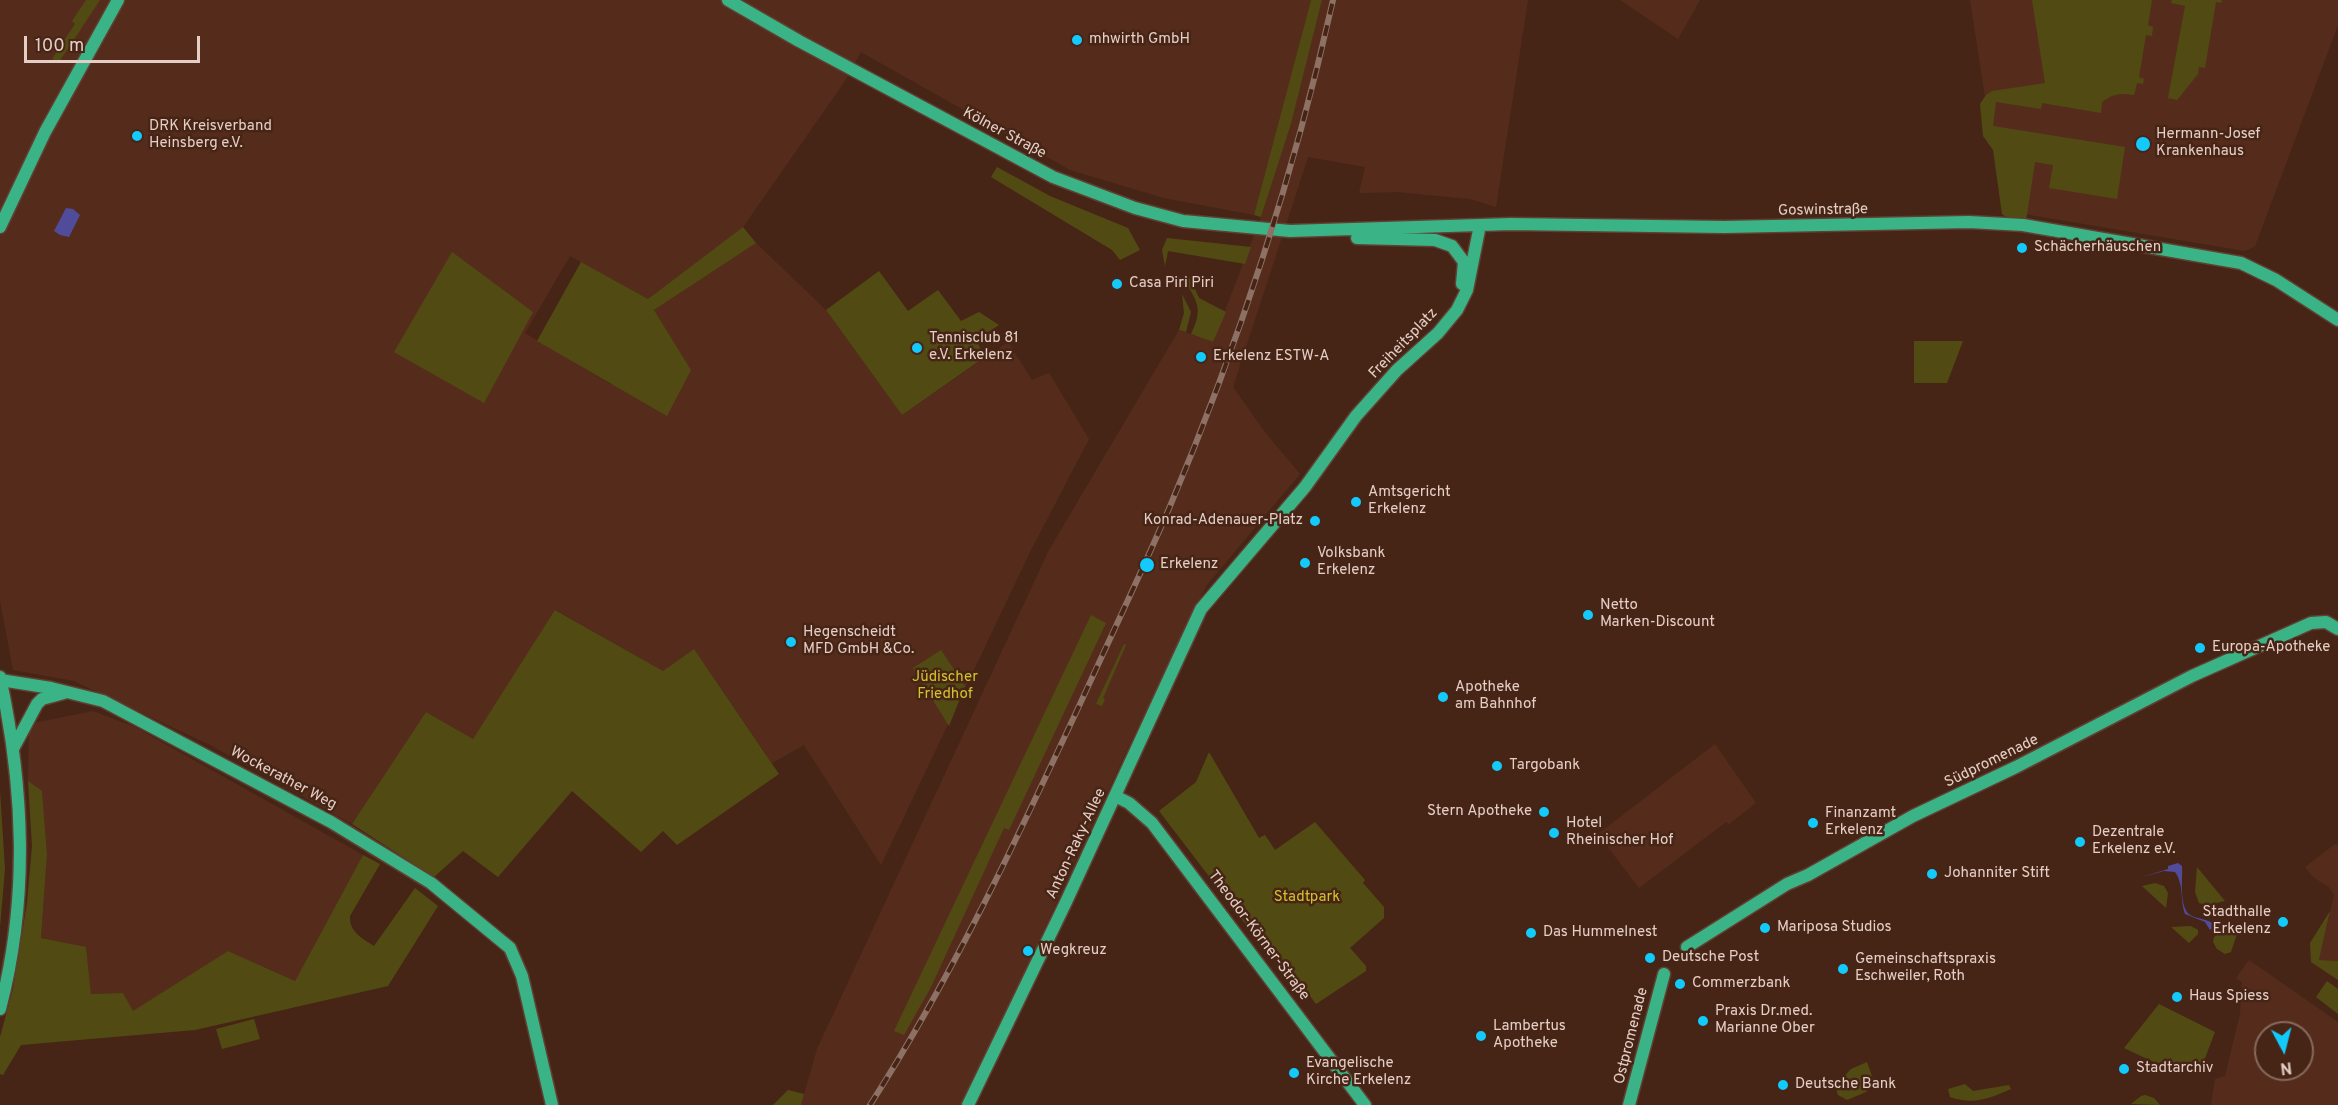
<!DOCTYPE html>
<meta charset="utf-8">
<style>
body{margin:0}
#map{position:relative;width:2338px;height:1105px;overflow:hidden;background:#472516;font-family:Overpass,sans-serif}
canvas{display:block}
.north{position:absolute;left:2254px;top:1021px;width:60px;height:60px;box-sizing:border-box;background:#472516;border:2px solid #86695c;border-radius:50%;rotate:173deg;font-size:16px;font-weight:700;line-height:24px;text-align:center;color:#e5cec5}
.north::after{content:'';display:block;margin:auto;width:21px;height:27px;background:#12cafb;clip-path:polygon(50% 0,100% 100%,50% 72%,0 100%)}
.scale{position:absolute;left:24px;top:36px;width:176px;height:27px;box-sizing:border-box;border:3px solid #e5cec5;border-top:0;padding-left:8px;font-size:18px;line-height:21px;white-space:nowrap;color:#e5cec5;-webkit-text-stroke:4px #472516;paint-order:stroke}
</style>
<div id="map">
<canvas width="2338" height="1105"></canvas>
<div class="north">N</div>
<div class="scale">100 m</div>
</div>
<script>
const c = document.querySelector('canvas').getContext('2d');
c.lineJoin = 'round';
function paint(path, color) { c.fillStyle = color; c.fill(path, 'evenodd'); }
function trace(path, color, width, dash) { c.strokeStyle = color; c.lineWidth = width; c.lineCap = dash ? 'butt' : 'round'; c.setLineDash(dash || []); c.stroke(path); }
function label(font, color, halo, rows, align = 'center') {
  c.font = font + ' Overpass,sans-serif'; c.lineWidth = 5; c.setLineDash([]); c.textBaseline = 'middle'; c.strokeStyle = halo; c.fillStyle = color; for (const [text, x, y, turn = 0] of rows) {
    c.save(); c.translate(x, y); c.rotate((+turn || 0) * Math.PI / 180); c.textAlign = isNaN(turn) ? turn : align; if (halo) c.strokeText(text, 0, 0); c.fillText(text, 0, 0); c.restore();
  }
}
paint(new Path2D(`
 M0,0h1311l-57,215 -90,-17 -94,-28 -209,-118 -16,29 -102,146 -95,72 -78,-43 -45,77 85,51 81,-14 -37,-60 102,-67 70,67 76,105 106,-73 24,38 17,-7 40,66 -58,111 -150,315 -77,-120 -32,18 -78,-114 -31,22 -107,-61 -83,129 -47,-27 -74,112 -142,-79 -136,-64 -61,-11 -13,-70z
 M1322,0h206l-32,207 -26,-8 -72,-7 -39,1 6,-26 -57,-10 -75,230 31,44 36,43 -93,111 -79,163 -165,357h-162l16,-56 232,-499 130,-220 34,12 48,-125 30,-93z
 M1620,0h80l-22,39z
 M1970,0h368v25l-83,221 -10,5 -239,-40 -4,-5z
 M93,711l42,16 228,128 -68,126 -67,-30 -95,61 -10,-19 -32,1 -5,-46 -45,-10 6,-84 -5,-63 -14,-10 1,-52 4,-6z
 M1715,744l41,59 -27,21 -3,-2 -87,66 -41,-54z
 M2335,844l3,1v116l-19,-1 15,-65 -4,-7 -17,-11 -8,-10z
 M2249,960l89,62v83h-127l4,-26 10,-3 15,-62 2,-32 -6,-4zM2266,1033h36v36h-36z`), '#552c1b');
paint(new Path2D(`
 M86,0h14l-41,62 -7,-3 23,-35 -3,-3z
 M1311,0h11l-31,124 -30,93 -7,-2z
 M2032,0h120l-4,25 5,2 -1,9 -6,-1 -7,42 5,2 -1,5 -6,-1 -3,12c-14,-2 -20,-2 -32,7l-1,11 -59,-10 -1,6 -45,-7 -3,24 132,21 -8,52 -68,-11 4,-23 -18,-3 -9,59 -16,-1 -8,-6 -9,-64 -10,-14 -3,-32 6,-9 6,-4 53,-8z
 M2172,0h50l-1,3 -5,-1 -11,66 -6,-1 -1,7 -21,26 -9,-2 17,-92 -14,-3z
 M997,167l53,29 78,32 12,22 -20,10 -8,-10 -121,-73z
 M743,227l13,16 -102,67 37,60 -24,46 -130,-75 44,-79 67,37z
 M1167,238l84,9 -6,17 -77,-13 -3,15 -3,-16z
 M452,252l81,60 -49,91 -90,-51z
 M879,271l29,40 30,-21 23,31 18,-9 20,13 -23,15 9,17 -83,58 -76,-105z
 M1190,278l9,20 27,14 -13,30 -22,-8c12,-25 7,-31 -6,-53z
 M1182,294l9,18 -5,20 -7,-2 5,-17z
 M1914,341h49l-16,42h-33z
 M555,610l108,61 31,-22 85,125 -102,71 -14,-14 -22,21 -69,-61 -74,86 -35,-26 -29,26 -82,-53 74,-112 47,27z
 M1091,615l15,8 -97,207 -5,-2 -73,159 -27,48 -10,-4z
 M1124,644l2,1 -23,53 2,1 -3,7 -6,-2z
 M941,650l24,36 -16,40 -36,-58z
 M1209,752l50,86 6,-3 10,15 40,-28 50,58 -2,3 21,24v11l-34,30 16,18v5l-50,33 -52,-69 -7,4 -98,-128 37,-29z
 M28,781l14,10 5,63 -6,84 45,9 5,47 32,-1 10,18 95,-60 67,30 68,-126 17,9 -30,52c-1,16 12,22 24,30l41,-58 23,18 -50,80 -193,44 -174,15 -18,30 -3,-1v-37l13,-48 14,-86 5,-57z
 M0,791l5,78 -5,58z
 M2197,867l28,34 -18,4 -8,-2 -4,-11z
 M2155,883l9,3 4,7 -2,15 -24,-22z
 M2330,911l-11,49 19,1v19l-27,-18 -1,-19z
 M2230,924l8,7 -7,21 -6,2 -8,-5 -4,-7 1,-5z
 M2191,926l7,4v4l-9,9 -18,-16z
 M2327,981l11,8v25l-22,-17z
 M2159,1004l56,28 -16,42 -15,-7 -3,8 -57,-27z
 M254,1019l6,20 -38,10 -6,-20z
 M1867,1062l7,20 -8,10 -19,8 -9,-5 -3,-9 16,-17z
 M1965,1084l8,7 36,-6 2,4c-23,10 -38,16 -61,8l-2,-8z
 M788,1090l16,4 -3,11h-28z
 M2145,1095l9,3 6,7 -29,-1 10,-8z`), '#514b13');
paint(new Path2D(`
 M66,208l7,1 7,6 -11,22 -9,-2 -6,-4z
 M2178,863l4,3c1,13 -4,44 10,50 9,4 14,2 23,9l-5,5 -5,-8 -20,-8c-5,-14 -1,-30 -10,-42l-11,-1 -25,7 29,-9v-3z`), '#514b9c');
const secondary = new Path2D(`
 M728,0l71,41 254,136 82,31 48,13 107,10 221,-7 213,3 245,-5 54,3 218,38 35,17 62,40
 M0,227l45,-95 73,-132
 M1357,238l78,2 17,6 12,16 -2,22
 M0,677c24,111 29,221 0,332
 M0,680l51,8 52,13 228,121 100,61 79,65 12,28 30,129
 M14,747l23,-43 5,-5 22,-6
 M1115,796l14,7 23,20 213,282
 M1687,947l100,-63 21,-9 105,-59 103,-49 176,-91 119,-53 15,-1 12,7
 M968,1105l98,-203 135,-293 104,-122 51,-71 41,-46 41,-37 19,-23 10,-20 13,-65
 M1629,1105l35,-131`);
trace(secondary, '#604032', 15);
trace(secondary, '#3ab486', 12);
const rail = new Path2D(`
 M870,1105c82,-128 146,-264 210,-401 29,-64 60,-128 88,-193 70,-165 126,-336 165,-511`);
trace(rail, '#8e7165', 6);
trace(rail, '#472516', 4, [11]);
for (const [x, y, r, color] of [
 [1077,40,6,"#12cafb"],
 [137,136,6,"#12cafb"],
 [2143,144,8,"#12cafb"],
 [2022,248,6,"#12cafb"],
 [1117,284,6,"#12cafb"],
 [917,348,6,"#12cafb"],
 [1201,357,6,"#12cafb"],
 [1356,502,6,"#12cafb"],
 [1315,521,6,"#12cafb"],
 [1305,563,6,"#12cafb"],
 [1147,565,8,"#12cafb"],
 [1588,615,6,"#12cafb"],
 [791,642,6,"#12cafb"],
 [2200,648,6,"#12cafb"],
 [1443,697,6,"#12cafb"],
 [1497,766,6,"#12cafb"],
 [1544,812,6,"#12cafb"],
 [1813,823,6,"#12cafb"],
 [1554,833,6,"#12cafb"],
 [2080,842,6,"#12cafb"],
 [1932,874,6,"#12cafb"],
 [2283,922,6,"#12cafb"],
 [1765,928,6,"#12cafb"],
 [1531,933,6,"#12cafb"],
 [1028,951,6,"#12cafb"],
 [1650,958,6,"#12cafb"],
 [1843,969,6,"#12cafb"],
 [1680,984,6,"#12cafb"],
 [2177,997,6,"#12cafb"],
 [1703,1021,6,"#12cafb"],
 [1481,1036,6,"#12cafb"],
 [2124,1069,6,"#12cafb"],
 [1294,1073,6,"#12cafb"],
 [1783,1085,6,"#12cafb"]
]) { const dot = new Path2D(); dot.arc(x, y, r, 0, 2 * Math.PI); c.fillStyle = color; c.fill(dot); trace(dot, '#472516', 2); }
label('15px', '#e5cec5', '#472516', [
 ["mhwirth GmbH",1089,40],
 ["DRK Kreisverband",149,127],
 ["Heinsberg e.V.",149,144],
 ["Hermann-Josef",2156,135],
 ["Krankenhaus",2156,152],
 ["Schächerhäuschen",2034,248],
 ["Casa Piri Piri",1129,284],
 ["Tennisclub 81",929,339],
 ["e.V. Erkelenz",929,356],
 ["Erkelenz ESTW-A",1213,357],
 ["Amtsgericht",1368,493],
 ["Erkelenz",1368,510],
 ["Konrad-Adenauer-Platz",1303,521,"right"],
 ["Volksbank",1317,554],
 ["Erkelenz",1317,571],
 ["Erkelenz",1160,565],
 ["Netto",1600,606],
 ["Marken-Discount",1600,623],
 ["Hegenscheidt",803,633],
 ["MFD GmbH &Co.",803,650],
 ["Europa-Apotheke",2212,648],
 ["Apotheke",1455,688],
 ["am Bahnhof",1455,705],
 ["Targobank",1509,766],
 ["Stern Apotheke",1532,812,"right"],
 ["Finanzamt",1825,814],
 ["Erkelenz",1825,831],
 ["Hotel",1566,824],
 ["Rheinischer Hof",1566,841],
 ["Dezentrale",2092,833],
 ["Erkelenz e.V.",2092,850],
 ["Johanniter Stift",1944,874],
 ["Stadthalle",2271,913,"right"],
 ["Erkelenz",2271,930,"right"],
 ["Mariposa Studios",1777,928],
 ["Das Hummelnest",1543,933],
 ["Wegkreuz",1040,951],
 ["Deutsche Post",1662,958],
 ["Gemeinschaftspraxis",1855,960],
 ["Eschweiler, Roth",1855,977],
 ["Commerzbank",1692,984],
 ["Haus Spiess",2189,997],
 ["Praxis Dr.med.",1715,1012],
 ["Marianne Ober",1715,1029],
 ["Lambertus",1493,1027],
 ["Apotheke",1493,1044],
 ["Evangelische",1306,1064],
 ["Kirche Erkelenz",1306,1081],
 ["Stadtarchiv",2136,1069],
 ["Deutsche Bank",1795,1085]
], 'left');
label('15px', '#e5cec5', '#472516', [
 ["Kölner Straße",1004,134,28],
 ["Goswinstraße",1823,211,-1],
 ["Freiheitsplatz",1404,344,-46],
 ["Südpromenade",1992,762,-26],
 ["Wockerather Weg",283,779,28],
 ["Anton-Raky-Allee",1077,844,-65],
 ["Theodor-Körner-Straße",1258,936,53],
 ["Ostpromenade",1632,1036,-76]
]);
label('15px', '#d2c32c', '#472516', [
 ["Jüdischer",945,678],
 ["Friedhof",945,695],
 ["Stadtpark",1307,898]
]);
</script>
